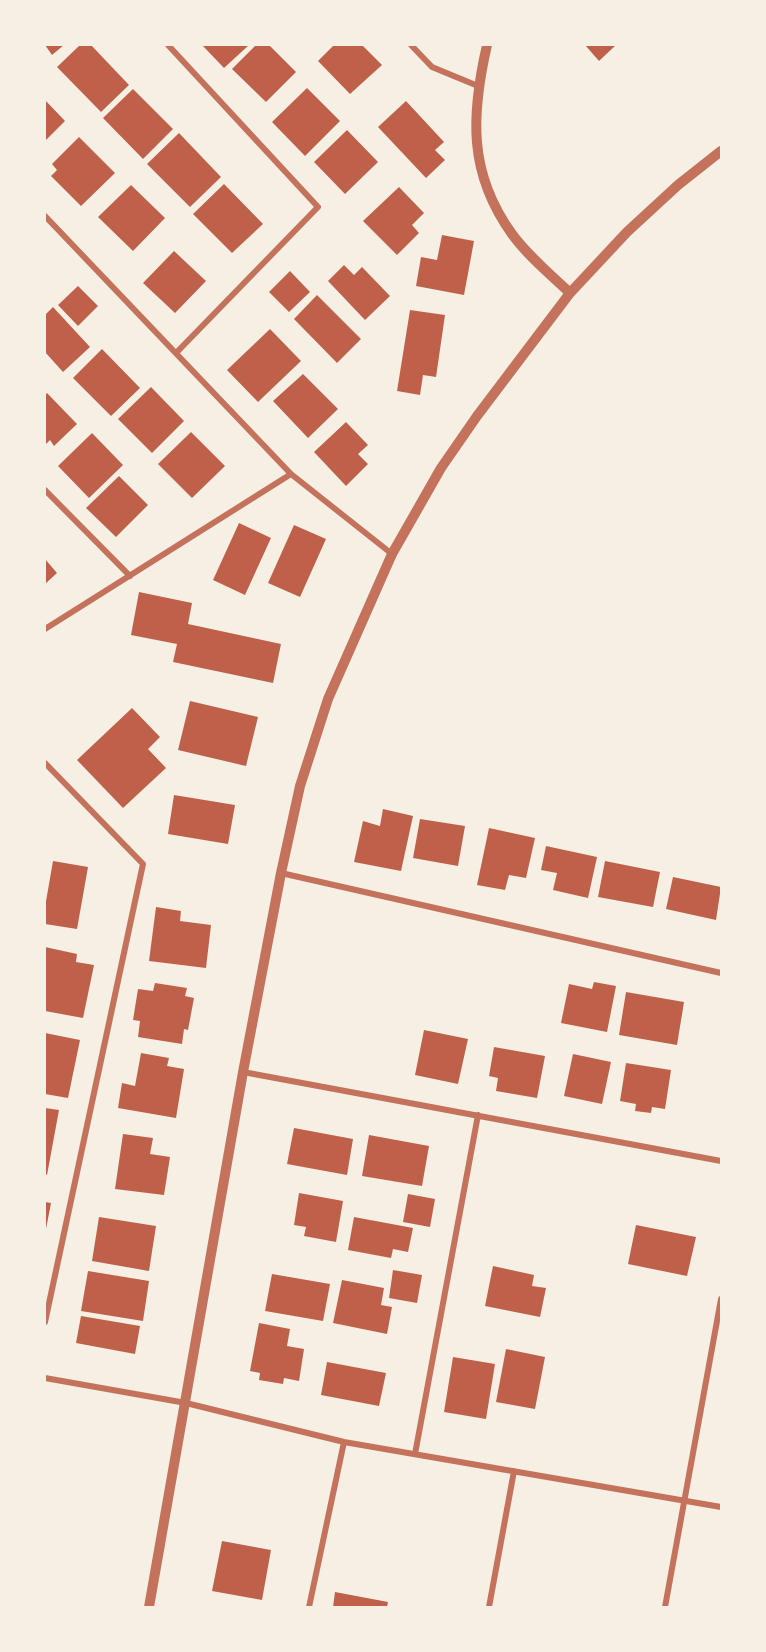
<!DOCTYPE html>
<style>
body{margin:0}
#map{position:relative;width:766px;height:1652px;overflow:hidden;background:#f6efe4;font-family:Commissioner,sans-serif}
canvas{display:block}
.frame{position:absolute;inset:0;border:46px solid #f6efe4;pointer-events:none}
</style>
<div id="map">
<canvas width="766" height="1652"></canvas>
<div class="frame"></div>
</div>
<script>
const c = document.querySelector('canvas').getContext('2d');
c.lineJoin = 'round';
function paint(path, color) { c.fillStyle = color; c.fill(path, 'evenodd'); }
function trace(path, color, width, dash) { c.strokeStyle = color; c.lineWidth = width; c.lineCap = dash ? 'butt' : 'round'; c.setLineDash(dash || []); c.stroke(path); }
paint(new Path2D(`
 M45,45h19l-12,10z
 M80,45h11l38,40 -28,27 -44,-45z
 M202,45h47l-25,23z
 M256,45h13l27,27 -30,30 -34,-33z
 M334,45h28l20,20 -32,29 -32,-33z
 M585,45h31l-17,16z
 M307,88l33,33 -35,35 -33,-34z
 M133,89l40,40 -30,30 -40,-41z
 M45,100l20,21 -20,20z
 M406,101l38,41 -9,8 10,10 -19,18 -48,-51z
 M347,130l31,32 -33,32 -31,-32z
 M179,133l42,44 -31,30 -43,-43z
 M79,137l36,36 -34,33 -30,-30 6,-6 -5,-6z
 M224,184l39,40 -31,29 -39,-39z
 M131,185l34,33 -32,33 -35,-34z
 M399,187l25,26 -12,12 7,8 -22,22 -34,-34z
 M442,235l32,6 -10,54 -48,-9 5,-29 16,3z
 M174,251l32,30 -31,32 -32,-30z
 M344,265l10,10 8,-8 28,29 -25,24 -37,-39z
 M290,271l20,21 -21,20 -20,-20z
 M78,286l20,20 -20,20 -20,-21z
 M317,295l44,44 -24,24 -43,-44z
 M53,307l37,40 -27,25 -18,-20v-37z
 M410,310l35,5 -9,62 -13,-2 -3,20 -23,-4z
 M270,329l31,32 -43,41 -31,-32z
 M102,349l38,39 -29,28 -38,-38z
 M303,374l35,35 -30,29 -35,-37z
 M151,387l33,34 -32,32 -34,-34z
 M47,393l30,31 -23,22 -4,-6 -5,5v-50z
 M346,422l22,23 -10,9 10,10 -22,22 -32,-34z
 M191,432l34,34 -33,32 -34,-34z
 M92,433l31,32 -34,33 -31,-32z
 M119,476l29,29 -32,32 -30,-29z
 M239,523l32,15 -26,57 -32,-15z
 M294,525l32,14 -26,58 -32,-14z
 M45,559l12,14 -12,11z
 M139,592l53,11 -4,21 93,20 -8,39 -100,-21 4,-18 -46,-9z
 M190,701l68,16 -12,49 -68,-16z
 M132,708l28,29 -12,12 18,19 -43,40 -46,-48z
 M174,795l61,10 -7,39 -60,-10z
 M383,809l30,7 -12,55 -47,-9 9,-41 17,5z
 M420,819l45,7 -7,40 -45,-8z
 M489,828l46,10 -9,40 -17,-3 -4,15 -28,-5z
 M546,846l51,11 -9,41 -35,-8 4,-17 -16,-3z
 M53,861l35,6 -11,62 -32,-5v-17z
 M605,861l55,11 -7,35 -55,-10z
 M673,877l48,10 -5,33 -50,-11z
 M156,907l25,4 -1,10 31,4 -5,43 -57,-7z
 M45,947l32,7 -1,8 18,3 -11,53 -38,-7z
 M594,982l22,4 -9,46 -46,-9 8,-39 23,5z
 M155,983l32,5 -2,8 9,2 -6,32 -4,-1 -2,15 -44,-7 2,-16 -7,-1 5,-31 15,2z
 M626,992l58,10 -7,43 -58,-10z
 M424,1030l44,9 -10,45 -43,-9z
 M45,1033l35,7 -12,58 -23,-4z
 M494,1047l51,9 -8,42 -41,-7 2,-13 -9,-2z
 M141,1053l28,5 -2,8 17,3 -8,49 -58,-10 4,-25 13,3z
 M573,1054l38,8 -9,42 -38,-8z
 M626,1063l45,7 -6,39 -13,-2 -1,6 -16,-2 1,-7 -16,-3z
 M45,1108l14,2 -12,65 -2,-1z
 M294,1128l59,11 -6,36 -60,-11z
 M123,1134l30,4 -3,16 20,3 -6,38 -49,-6z
 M369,1135l60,11 -7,40 -60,-10z
 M299,1193l44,8 -7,41 -32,-6 2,-9 -12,-2z
 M408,1194l27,5 -5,28 -27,-5z
 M45,1202l6,1 -5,26h-1z
 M99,1217l57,9 -7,45 -57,-10z
 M354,1217l59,11 -5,24 -15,-3 -2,9 -43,-8z
 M636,1225l60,12 -9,39 -59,-12z
 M493,1266l41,9 -2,11 14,2 -6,29 -55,-11z
 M393,1270l29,5 -5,28 -28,-5z
 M88,1271l61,10 -6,40 -62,-10z
 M272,1274l58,10 -7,37 -58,-10z
 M342,1280l42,8 -3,17 11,2 -5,27 -54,-11z
 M81,1316l59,10 -5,28 -59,-11z
 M259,1323l31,6 -3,17 17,3 -5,32 -15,-3 -1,6 -24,-4 1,-7 -10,-2z
 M506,1349l39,8 -10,52 -39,-7z
 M453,1357l42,7 -9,55 -42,-7z
 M327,1362l59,11 -7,33 -58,-11z
 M222,1541l49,9 -9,50 -50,-9z
 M335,1592l53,10 -1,5h-54z`), '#bf614a');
trace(new Path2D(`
 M168,45l150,162 -142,146
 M411,45l21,22 46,19
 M45,216l246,258 101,80
 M45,490l85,86
 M45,629l246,-155
 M45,763l98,101 -98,458
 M281,873l440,100
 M243,1072l478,89
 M45,1378l141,25 158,39 377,65
 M415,1454l63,-339
 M309,1607l35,-165
 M489,1607l25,-136
 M665,1607l56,-308`), '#c5725c', 6);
trace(new Path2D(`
 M487,45c-16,70 -19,128 25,189 16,22 38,40 58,59
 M149,1607l94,-535 38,-199 19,-87 28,-87 64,-145 49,-86 36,-52 93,-123 57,-61 51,-47 43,-34`), '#c5725c', 10);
</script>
